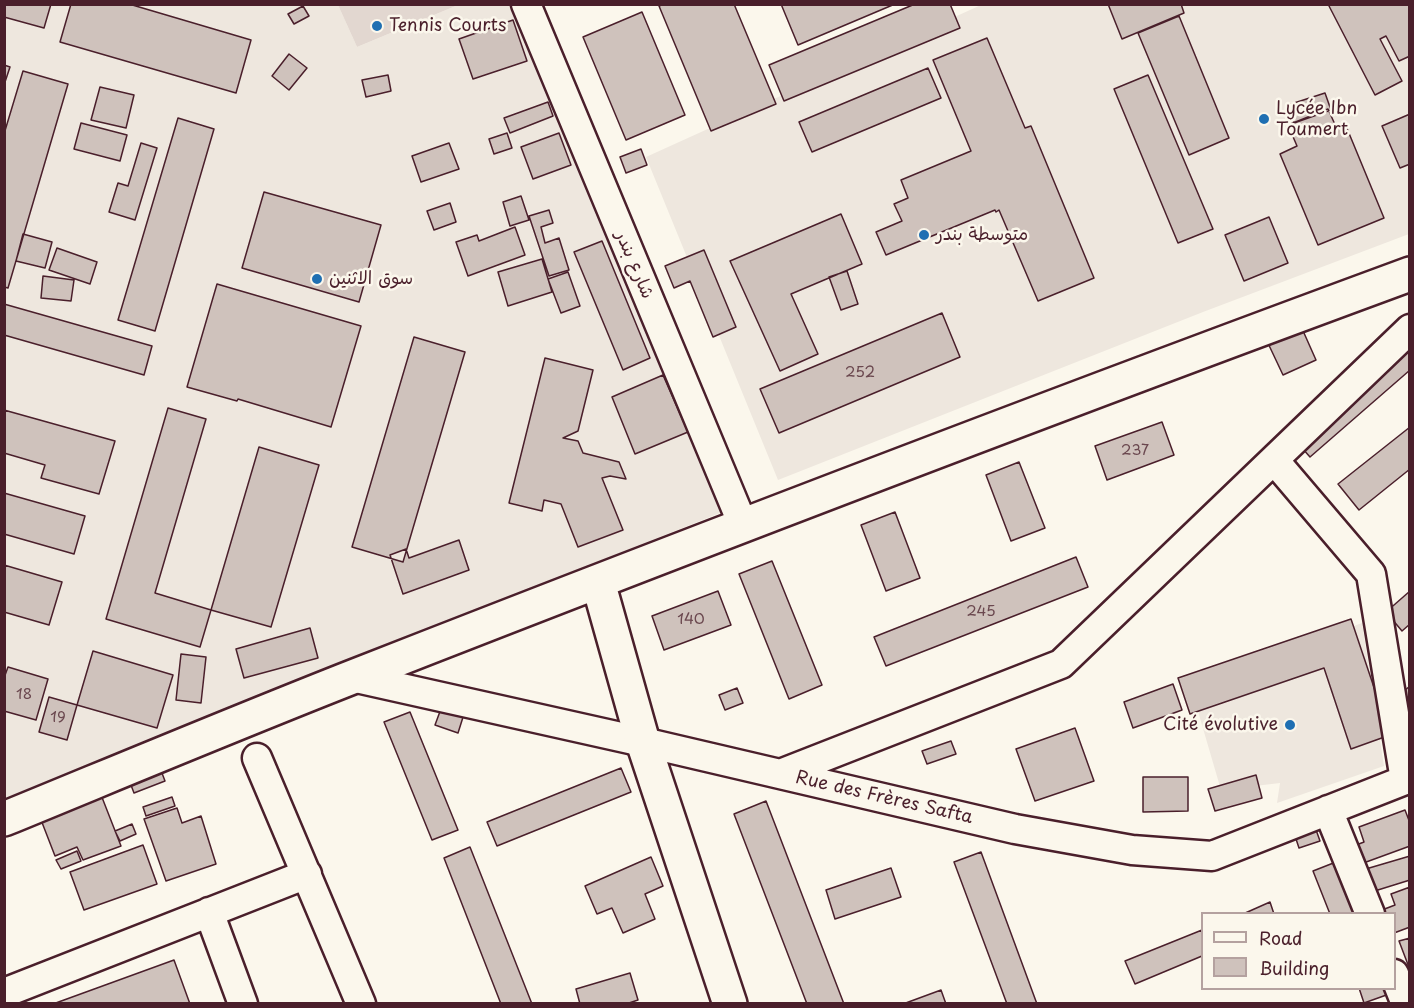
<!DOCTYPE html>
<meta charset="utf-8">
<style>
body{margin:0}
#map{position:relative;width:1414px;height:1008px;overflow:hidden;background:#fbf7ec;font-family:"Playpen Sans",sans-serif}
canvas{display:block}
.frame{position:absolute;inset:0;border:6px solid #4a1f2b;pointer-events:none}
.legend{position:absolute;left:1201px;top:912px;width:195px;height:78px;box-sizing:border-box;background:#fbf7ec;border:2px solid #b4a19f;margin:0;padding:8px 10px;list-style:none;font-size:18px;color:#4a1f2b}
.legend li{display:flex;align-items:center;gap:12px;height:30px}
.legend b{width:30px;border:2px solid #b4a19f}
</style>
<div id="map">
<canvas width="1414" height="1008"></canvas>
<div class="frame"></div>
<ul class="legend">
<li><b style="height:8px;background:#fbf7ec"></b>Road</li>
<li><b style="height:16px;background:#cfc2bc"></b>Building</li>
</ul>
</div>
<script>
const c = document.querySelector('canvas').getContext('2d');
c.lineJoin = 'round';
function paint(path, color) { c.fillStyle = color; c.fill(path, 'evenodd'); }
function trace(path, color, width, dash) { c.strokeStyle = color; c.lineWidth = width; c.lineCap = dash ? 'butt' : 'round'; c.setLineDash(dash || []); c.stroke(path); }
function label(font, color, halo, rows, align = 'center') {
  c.font = font + ' "Playpen Sans","Playpen Sans Arabic",sans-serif'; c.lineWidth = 5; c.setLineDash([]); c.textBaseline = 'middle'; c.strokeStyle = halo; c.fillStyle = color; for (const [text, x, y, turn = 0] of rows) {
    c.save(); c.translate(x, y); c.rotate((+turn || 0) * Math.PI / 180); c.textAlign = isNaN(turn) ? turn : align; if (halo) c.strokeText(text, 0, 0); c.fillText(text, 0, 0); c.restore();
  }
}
paint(new Path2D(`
 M5,5h333l19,42 101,-42h58l209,506 -720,287z
 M981,5h428v229l-206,78 -425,168 -132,-323z
 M1362,623l22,143 -107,37 3,-20 -59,7 -31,-106z`), '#eee7de');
paint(new Path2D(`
 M338,5h120l-101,42z`), '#e2d7d0');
const building = new Path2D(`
 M4,4h47l-7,24 -40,-11z
 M71,4h58l122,36 -15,53 -176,-51z
 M664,4h70l42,100 -65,27 -52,-125z
 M781,4h114l-97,41z
 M915,4h35l10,24 -176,73 -15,-36z
 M1108,4h73l3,9 -62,26z
 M1332,4h78v52l-11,5 -13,-25 -6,3 22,42 -27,14 -46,-89z
 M303,6l6,10 -15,8 -6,-10z
 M642,12l43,103 -59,25 -43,-103z
 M1179,16l50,122 -40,17 -51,-122z
 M513,20l14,41 -54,18 -14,-40z
 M987,38l38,90 6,-2 63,152 -56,23 -39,-91 -3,2 -1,-2 -109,45 -10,-23 26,-11 -8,-17 14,-6 -7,-18 70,-29 -38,-91z
 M289,54l18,14 -18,22 -17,-14z
 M4,65l6,2 -6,18z
 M928,68l13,30 -129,54 -13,-30z
 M23,71l45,13 -60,204 -4,-1v-153z
 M388,75l3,16 -25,6 -4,-17z
 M1148,75l65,154 -35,14 -64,-154z
 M100,87l34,8 -8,33 -35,-8z
 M1325,93l6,17 -37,13 -6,-18z
 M548,102l5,14 -43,17 -6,-15z
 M1328,109l9,20 9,-3 38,92 -66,27 -38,-91 17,-8 -9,-21z
 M1410,114v50l-10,4 -18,-42z
 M178,118l36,11 -59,202 -37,-11z
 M81,123l46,12 -7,26 -46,-12z
 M507,133l5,15 -18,6 -5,-15z
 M559,133l12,32 -38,14 -12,-32z
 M141,143l16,5 -22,72 -26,-8 9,-29 10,3z
 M449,143l10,26 -38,13 -9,-26z
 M641,149l6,16 -21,8 -6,-16z
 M264,192l117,33 -22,77 -117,-34z
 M521,196l8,24 -19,6 -7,-24z
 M450,203l6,19 -22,8 -7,-19z
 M549,210l4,13 -12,4 4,16 14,-5 10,32 -20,6 -20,-60z
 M841,214l21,50 -71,30 27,60 -38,17 -50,-110z
 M1269,217l19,46 -44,18 -19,-46z
 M515,227l10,28 -57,21 -12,-34 21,-7 2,6z
 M23,234l29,8 -7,26 -29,-7z
 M602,241l48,117 -27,12 -49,-118z
 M57,248l40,14 -7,22 -41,-14z
 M704,250l32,77 -23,10 -23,-56 -16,7 -9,-22z
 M542,259l10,33 -44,14 -10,-34z
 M847,271l11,33 -17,6 -12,-33z
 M568,272l12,34 -19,7 -13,-34z
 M43,276l31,4 -3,21 -30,-3z
 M217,284l144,42 -30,101 -93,-28 -1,2 -50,-14z
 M4,304l148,42 -8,29 -140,-40z
 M942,313l18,44 -181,76 -19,-44z
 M1300,324l16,36 -33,15 -17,-36z
 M1410,325v45l-100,87 -22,-25z
 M414,337l51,15 -62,210 -51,-15z
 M545,358l48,12 -15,61 -15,7 15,3 5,12 36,9 7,17 -16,-3 -8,2 21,52 -45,17 -17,-43 -17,-4 -2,11 -33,-8z
 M663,375l25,57 -53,22 -23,-57z
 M168,408l38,11 -51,174 56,17 -11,37 -94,-28z
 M4,410l111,31 -16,53 -58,-16 4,-13 -41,-12z
 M1162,422l12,33 -67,25 -12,-34z
 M1410,427v42l-51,41 -21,-26z
 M259,447l60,18 -48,162 -60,-17z
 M1019,462l26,66 -34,13 -25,-66z
 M4,493l81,23 -11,38 -70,-20z
 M895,512l25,66 -34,13 -25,-66z
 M459,540l10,30 -66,24 -13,-39 16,-6 3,9z
 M1076,557l12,30 -202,79 -12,-29z
 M772,561l50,124 -33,14 -50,-125z
 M4,565l58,17 -13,43 -45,-13z
 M718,591l13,34 -67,25 -12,-34z
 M1410,591v33l-8,7 -16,-19z
 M1351,619l39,116 -39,14 -27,-81 -134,46 -12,-36z
 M310,628l8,30 -74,20 -8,-29z
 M93,651l80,24 -16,53 -80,-23z
 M181,654l25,3 -5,46 -25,-3z
 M8,667l40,12 -12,41 -32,-9v-33z
 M1173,684l9,26 -49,18 -9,-26z
 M1410,686v22l-11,-13z
 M737,688l6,15 -18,7 -6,-15z
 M49,697l28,8 -10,35 -28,-8z
 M442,706l22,8 -6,19 -23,-8z
 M410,712l48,118 -26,10 -48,-118z
 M1075,728l19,53 -59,20 -19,-52z
 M951,741l5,13 -29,10 -5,-13z
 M157,760l8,21 -31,12 -8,-21z
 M621,768l10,24 -134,54 -10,-24z
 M1256,775l6,23 -47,13 -7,-22z
 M1143,777h45v34l-45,1z
 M96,782l25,64 -38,14 -6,-13 -22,9 -19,-49z
 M172,797l3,9 -29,10 -3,-9z
 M766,801l78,203h-37l-73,-190z
 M177,808l5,15 19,-7 15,48 -50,17 -22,-62z
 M1405,810l5,13v23l-52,19 -7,-18 13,-5 -5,-15z
 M132,824l4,10 -16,7 -5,-10z
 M1315,827l5,14 -21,7 -5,-15z
 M143,845l14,39 -73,26 -14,-38z
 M470,847l62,157h-31l-57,-146z
 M77,851l4,10 -20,8 -5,-9z
 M981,852l56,152h-30l-53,-142z
 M1410,856v24l-45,14 -6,-23z
 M651,857l12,29 -18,8 10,25 -32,14 -11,-25 -15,6 -12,-28z
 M1341,860l20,54h-31l-17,-43z
 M891,868l10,29 -66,22 -9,-29z
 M1410,887v40l-16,6v-19h-11l-1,-4 13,-5 -4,-11z
 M1270,902l4,12h-31z
 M1202,930v26l-67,28 -10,-23z
 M1410,938v32l-11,-29z
 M174,960l16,44h-137z
 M630,973l8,27 -12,4h-46l-4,-15z
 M1359,988h31l2,5 -28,10z
 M941,990l5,14h-43z`);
paint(building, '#cfc2bc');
trace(building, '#4a1f2b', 1.5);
const minor = new Path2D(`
 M526,4l217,521
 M1274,460l97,114 34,206
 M352,677l291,65 372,87 117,21 80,6 198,-78
 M257,758l104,246
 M780,774l281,-110 349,-335
 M1328,810l42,104
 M209,912l34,92
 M1394,974l12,30
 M4,993l303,-119`);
const major = new Path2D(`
 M598,582l45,160 87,262
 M4,819c117,-48 234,-97 351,-143 350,-137 702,-272 1055,-402`);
trace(minor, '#4a1f2b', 33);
trace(major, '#4a1f2b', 38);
trace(minor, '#fbf7ec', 28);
trace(major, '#fbf7ec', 33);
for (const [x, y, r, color] of [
 [377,26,6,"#1f6fb2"],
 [1264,119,6,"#1f6fb2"],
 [924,235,6,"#1f6fb2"],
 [317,279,6,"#1f6fb2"],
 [1290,725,6,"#1f6fb2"]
]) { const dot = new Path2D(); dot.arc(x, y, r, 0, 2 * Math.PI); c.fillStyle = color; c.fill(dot); trace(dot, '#fbf7ec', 2); }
label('15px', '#6b484f', null, [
 ["252",860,373],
 ["237",1135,451],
 ["245",981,612],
 ["140",691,620],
 ["18",24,695],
 ["19",58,718]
]);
label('18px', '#4a1f2b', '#fbf7ec', [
 ["Tennis Courts",389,26],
 ["Lycée Ibn",1276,109],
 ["Toumert",1276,130],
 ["متوسطة بندر",936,235],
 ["ﺳﻮق اﻻﺛﻨﻴﻦ",329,279],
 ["Cité évolutive",1278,725,"right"]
], 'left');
label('18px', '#4a1f2b', '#fbf7ec', [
 ["شارع بندر",634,265,67],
 ["Rue des Frères Safta",884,798,13]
]);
</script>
